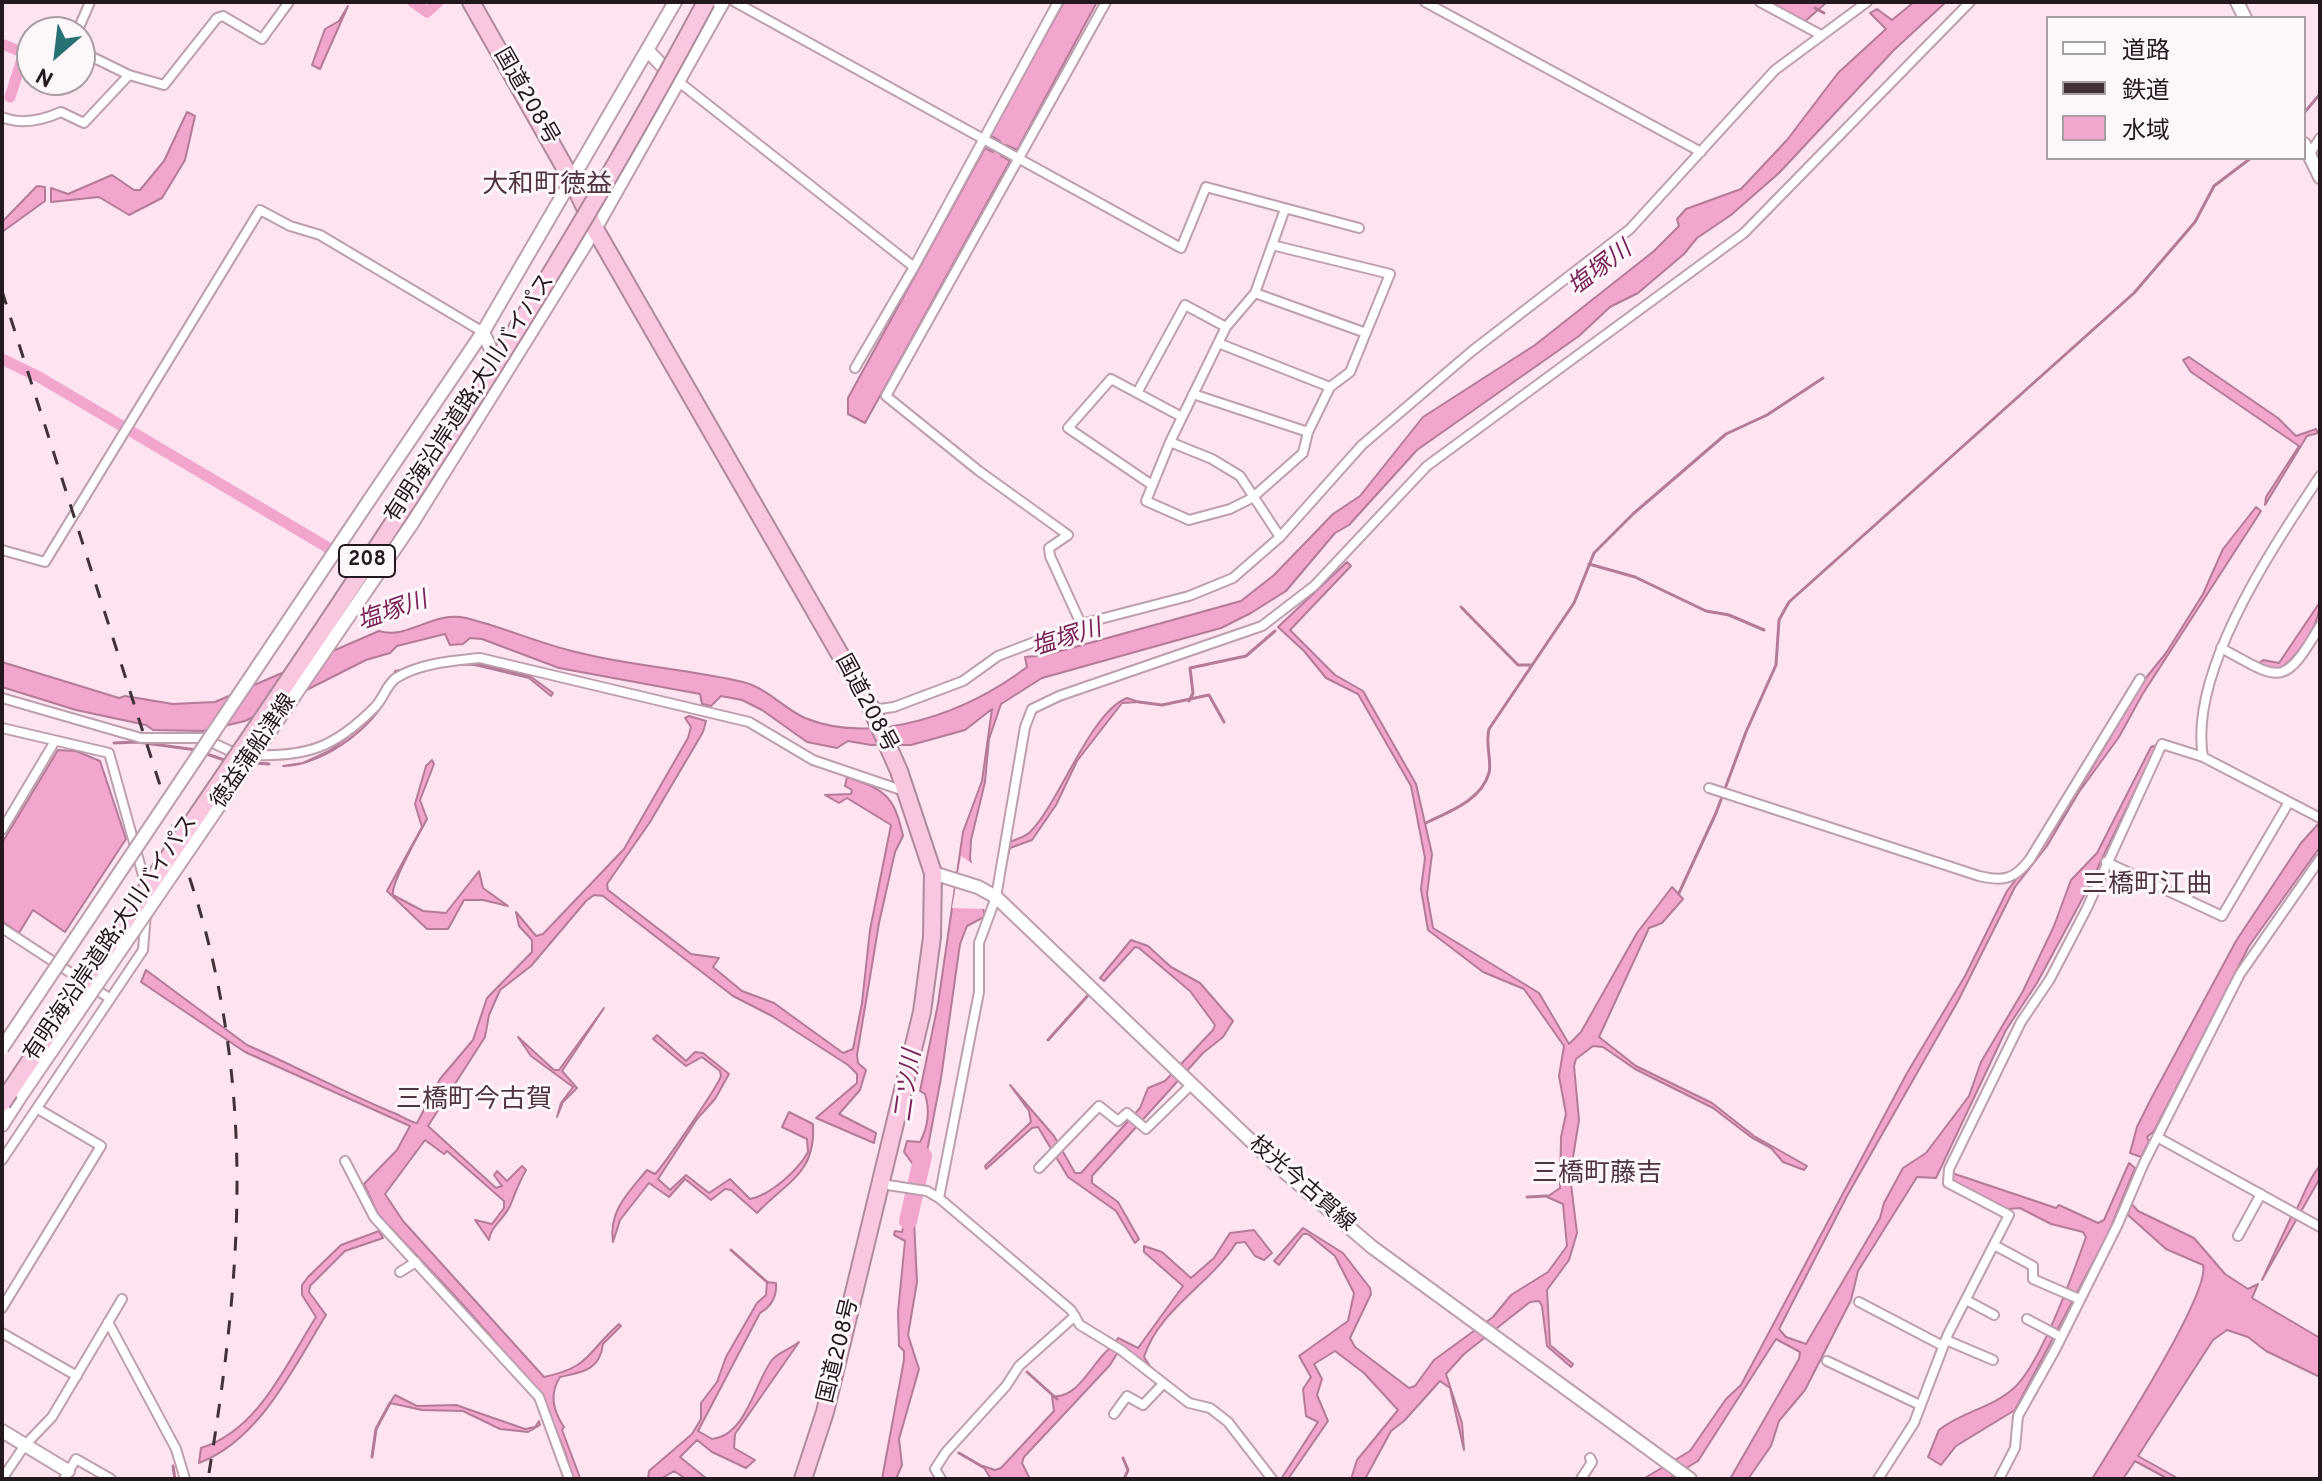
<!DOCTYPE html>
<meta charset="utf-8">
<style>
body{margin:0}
#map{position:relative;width:2322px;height:1481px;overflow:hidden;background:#fee4f0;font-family:Overpass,"Noto Sans JP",sans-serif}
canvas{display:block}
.frame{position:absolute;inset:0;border:4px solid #23181e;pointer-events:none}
.legend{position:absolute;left:2046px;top:16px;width:260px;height:144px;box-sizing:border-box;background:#fef7fa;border:2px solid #a69ea2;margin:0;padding:10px 14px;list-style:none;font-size:24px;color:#23181e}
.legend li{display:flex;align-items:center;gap:16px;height:40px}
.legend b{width:40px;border:2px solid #a69ea2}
.north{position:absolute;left:16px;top:16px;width:80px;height:80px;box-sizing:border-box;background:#fef7fa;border:2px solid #a69ea2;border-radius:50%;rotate:208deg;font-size:22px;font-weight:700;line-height:32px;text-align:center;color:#23181e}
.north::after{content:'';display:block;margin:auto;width:28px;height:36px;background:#277173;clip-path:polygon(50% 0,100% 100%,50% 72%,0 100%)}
</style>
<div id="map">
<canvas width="2322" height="1481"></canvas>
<div class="frame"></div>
<ul class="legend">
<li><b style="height:10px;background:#fff"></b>道路</li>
<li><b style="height:10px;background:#3f3239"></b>鉄道</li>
<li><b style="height:22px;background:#f2a5cd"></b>水域</li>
</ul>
<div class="north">N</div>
</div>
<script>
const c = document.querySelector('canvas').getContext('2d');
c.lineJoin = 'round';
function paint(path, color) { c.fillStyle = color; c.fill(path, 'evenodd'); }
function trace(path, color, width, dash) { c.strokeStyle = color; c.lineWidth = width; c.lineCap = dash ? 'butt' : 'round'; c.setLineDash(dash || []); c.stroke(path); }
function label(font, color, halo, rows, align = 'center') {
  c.font = font + ' Overpass,"Noto Sans JP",sans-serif'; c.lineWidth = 6; c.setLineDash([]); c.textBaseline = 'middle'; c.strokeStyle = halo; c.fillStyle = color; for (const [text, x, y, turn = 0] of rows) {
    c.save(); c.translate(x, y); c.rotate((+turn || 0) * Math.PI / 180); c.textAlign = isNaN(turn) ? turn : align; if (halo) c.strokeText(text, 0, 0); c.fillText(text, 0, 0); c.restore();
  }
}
const water = new Path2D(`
 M1064,2h33l-80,148 -11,-5 -5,11 9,5 -145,262 -17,-9v-16l137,-250 8,4 7,-11 -10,-6z
 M1766,2h61l-24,21z
 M1914,2h32l-52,48 -115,123 -48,42 -34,23 -13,16 -46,39 -28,14 -31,29 -162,114 -68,75 -14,8 -49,58 -35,22 -30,15 -179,50 -41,26 -12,35 -4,43 -14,58 -1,19 14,53v5l-17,9 -7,18 -19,134 -19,100 -8,-2 1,-9 -11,-15 3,-11 13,1c8,-15 10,-32 5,-48l-5,-3 18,-87 25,-172 19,-51 10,-72 -27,21 -54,15h-40l-23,-4 -11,7 -30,-6 -45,-32 -20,-10 -21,-4 -10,10 -9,-2 -2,-10 -141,-26 -77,-29 -12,-1 -7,6 -13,1 -5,-11 -48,12 -7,7 -24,7 -121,61 -42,10 -50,-1 -7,-5 -70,-15 -74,-23v-25l117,36 6,-2 48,8 42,-2 164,-71c29,9 55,-21 87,-13 37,9 72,25 110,34 54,14 112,17 167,30 24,6 40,26 62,36 72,29 164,-7 222,-51l-2,-10 21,-2 195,-54 33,-26 59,-61 27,-18 63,-79 112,-72 119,-94 25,-25 -2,-7 9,-10 55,-20 46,-49 51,-67 48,-44 -16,-16 7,-4 15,11z
 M348,6l-28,63 -8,-4 13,-36 14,-8z
 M187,112l8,4 -10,44 -23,38 -33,17 -30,-18 -48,5v-14l17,6 44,-19 22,15h6l24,-29z
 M37,186l8,1v14l-43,31v-10z
 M2189,357l89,61 18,18 20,-7 2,4 -11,3 -42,69 1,-8 33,-51 -108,-74 -8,-12z
 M2256,507l5,4 -119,184 -23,42 -40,55 -32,54 -32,41 -57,114 -111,195 -68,133 7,8 20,7 74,-126 4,-15 19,-35 23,-15 43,-57 12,-34 42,-71 31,-65 17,-46 26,-27 54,-106 6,-2 -71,147 -49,91 -31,47 -70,148 -19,-1 -59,94 -7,29 -46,90 -26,31 -8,25 -23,33h-18l69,-120 1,-7 -24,-13 -78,122 -30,18h-25l47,-28 36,-52 15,-14 166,-312 58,-97 42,-85 53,-69 85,-143 21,-26 37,-59 20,-45z
 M1347,562l4,4 -61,64 45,45 28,16 53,93 16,70 -5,40 6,34 106,65 30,51 12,-12 56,-99 35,-46 11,12 -21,24 -13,5 -50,109 37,29 76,37 42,33 53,30 -3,4 -21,-8 -12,-14 -20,-11 -38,-29 -78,-39 -32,-22 -10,-1 -17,13 -2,7 5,54 -9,56 7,57 -8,27 -22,30 3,55 23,19 -2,3 -24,-21 -5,-40 -3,-5 -9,1 -66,52 -18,20 16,49 2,27 -14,-62 -10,-7 -36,40 -13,10 -26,48h-14l6,-19 41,-50 -34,-37 -29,-22 -21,13 8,15 -5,16 11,26 -40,58h-7l37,-57 -12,-6 -3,-27 8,-12 -12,-21 49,-35 6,-28 -19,-37 -27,-22h-5l-24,31 -5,-4 29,-33 40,25 27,35 1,6 -21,44 5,9 54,41 6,-2 19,-26 59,-43 18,-22 37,-23 19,-26 -4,-42 -16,-7 13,-9 1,-51 5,-23 -7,-38 5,-30 -40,-57 -41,-17 -55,-42 -7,-41 4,-31 -14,-72 -53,-92 -32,-16 -22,-27 -26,-24z
 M2320,602c0,23 -25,60 -46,70l-16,-8 5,-4 16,3z
 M439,662l35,1 56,13 23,17 -2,3 -22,-18 -54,-13 -34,-1 -49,16c-4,40 -70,87 -109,86l20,-3 26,-12 19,-14 34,-33 13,-33z
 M1127,698l12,4 -17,1 -45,58 -21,44 -24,35 -22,8 -9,35 3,-38c9,-6 19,-6 26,-13 29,-28 60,-120 97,-134z
 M689,716l17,5 -3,11 -53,90 -43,62 1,6 83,64 28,4 -6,9 29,24 32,12 69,50 10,-4 9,-46 8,-73 21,-105 -44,-27 -8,5 -14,-8 26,-1 1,-4 -7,-4 2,-9c38,13 47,18 56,59l-8,16 -16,71 -22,132 1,8 8,7 -6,20 -21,24 37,19 -2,10 -58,-25 41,-35v-9l-9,-9 -76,-49 -39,-20 -130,-100 -9,-1 -8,6 -55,65 -31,24 -11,25 -4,22 -57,89 68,62 6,-2 -8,-11 3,-4 10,10 15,-15 4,4c-7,12 -11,24 -16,36 -7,14 -19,20 -21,34l-14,-20 17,4 12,-16v-7l-57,-50 -3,3 -19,-14 -40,54 18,27 141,156c47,-10 42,-24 75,-53l2,2 -18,18c-3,26 -20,28 -43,33 -11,17 -7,34 4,50l-2,3 17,45 1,4h-8c-12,-87 -136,-200 -194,-265l-14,-30 33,-34 13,-24 -165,-74 -104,-70 5,-12 101,75c46,20 94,46 142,66 10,3 20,11 28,12l23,-44 33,-39 14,-42 45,-46v-12l-13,-14 -3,-14 20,24 7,-2 81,-85 64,-111 3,-11 -6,-9z
 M58,750l18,1 24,10 26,78 -61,93 -32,-22 -14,23 -17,-12v-78z
 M432,760l2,4 -14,36 7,19c-7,14 -37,65 -34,76l30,16 23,2 33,-42 4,17 25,18 -25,-6h-19l-16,29h-21l-40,-38 35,-64 -7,-23 11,-38z
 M2320,822v25l-71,99 -95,185 -7,6 2,4 -8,16 -11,-4 7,-26 15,-30 84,-156 65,-98z
 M1131,940l17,6 23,21 29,16 33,38 -10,16 -20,16 -111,123v7l26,19 21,37 -4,4 -19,-32 -48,-34 -30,-50 -6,1 -46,41 -1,-3 46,-44 -2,-11 -19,-26 44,51 21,37h6l59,-65 8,-20 17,-7 48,-51 2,-5 -25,-34 -51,-43 -4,-1 -31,34 -4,-3z
 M604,1008l-42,63 15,17 -14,14 -6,15 4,-14 12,-16 -42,-31 -13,-19 36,33h5z
 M657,1035l29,26 9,-9 8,1 26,21 -14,25 -18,20 -39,60 12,11 16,-15 23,18 21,-14 20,20c21,-4 48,-29 58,-47l-1,-13 -25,-12 7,-15 24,12c3,50 -26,57 -56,89l-26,-23 -6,-1 -14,11 -26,-21 -16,18 -20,-14 -29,37 -7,22c-5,-31 16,-50 34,-72l8,4c9,-9 63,-88 66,-98l-1,-5 -18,-14 -16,9 -33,-27z
 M2129,1163l6,5 -27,66 -93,176 -59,36 -15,19 -13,-8 11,-27c22,-18 53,-22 75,-42 27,-25 59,-114 72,-151l-3,-5 -32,-8 -31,-16 -13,1 -63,-33 2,-5 110,37 3,-3 39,18 6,-3z
 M2320,1166v12l-58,102 30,-65c7,-4 15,-36 28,-49z
 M910,1200h3l4,82 -9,53 11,34 -20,70 3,26 -6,14h-14l22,-119v-9l-5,-5 -1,-34 7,-71 -11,-6 1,-4 7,1z
 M2130,1202l8,9 56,27 31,36 23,15 10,-5 -6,14 68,40v39l-54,-26 -18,-14 -21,-7 -14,10 -75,116 41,23h-11l-33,-18 -12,18h-31c20,-33 119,-186 111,-214l-37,-16 -38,-34z
 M1254,1230l18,23 -8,7 -9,-4 -10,-14 -9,1c-25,41 -77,66 -92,114l10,15 -38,-30 2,-4 20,10 45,-62 -39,-34v-6l18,6 29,26 23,-20 16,-25z
 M379,1231l4,7 -38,13 -35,35 -1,6 17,23c-32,52 -66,125 -127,148l2,-15c58,-18 85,-84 115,-131l-14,-22v-10l6,-8 33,-32z
 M767,1282l9,1c1,13 -4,23 -16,30l-62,118 14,8c34,-3 43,-57 60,-79 6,-8 19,-11 27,-18l-64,92 -1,14 21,12 -9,8 -34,-16 -15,-12 -17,17 27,22h-21l-12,-8 -13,8h-13l1,-8 43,-37 9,-15v-16l16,-21 9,-25 31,-54 9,-8z
 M1110,1348l8,4 -8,13 -86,92 -2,6 8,16h-39l-8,-13 12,4 6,-2 53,-57 -2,-15c26,4 40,-34 58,-48z
 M395,1395l22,11 39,-1 69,24 10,-2 4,-6 1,4 -12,7 -28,-3 -37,-18 -41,-1 -32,-7z`);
paint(water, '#f2a5cd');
trace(water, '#b47b98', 2);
paint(new Path2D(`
 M961,856l15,10 10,33 -1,10 -33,-1z`), '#fee4f0');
trace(new Path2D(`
 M1815,8l9,5
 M2304,113l16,-19
 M1589,564l46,13 71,34 23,4 35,15
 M1461,607l57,58h13
 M1189,701l4,-8 -3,-25 56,-12 29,-25
 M1139,702l23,3 47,-10 15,27
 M114,743l23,-1 60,8
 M204,753l23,8
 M254,763l15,1
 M1426,823c22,-11 55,-22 63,-50 3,-13 -4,-29 0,-44l85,-126 20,-50 39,-39 93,-80 41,-19 56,-37
 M1679,893l37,-80 30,-81 30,-67 3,-45 10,-18 345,-309 61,-71 19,-36 37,-28
 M1048,1040l43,-48
 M1527,1197l20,-1
 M731,1250l36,32
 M1027,1372l30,27
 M959,1453l24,14
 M372,1457l4,-28 14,-26
 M1123,1458l5,12 -4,9
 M173,1466l2,13`), '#b47b98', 3);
trace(new Path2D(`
 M413,2l14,10 11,-10
 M2,44l22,9 -14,44
 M2,359l37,18 288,170`), '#f2a5cd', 11);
trace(new Path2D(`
 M908,1221l15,-65`), '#f2a5cd', 18);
const street = new Path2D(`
 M735,2l446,246 25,-61 153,41
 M1425,2l276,150
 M1760,2l61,33
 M77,32l13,-30
 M80,51l49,24 35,10 53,-67 6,-2 39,23 27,-37
 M679,82l235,185 -59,101
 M2,117c19,8 41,3 59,-5l23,11 45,-48
 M2309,155l11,-17
 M914,267l144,-265
 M1255,293l111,40
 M1218,343l112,44
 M1137,393l48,-88 41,22
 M1193,394l115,38
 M1170,442l-24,59 43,19 41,-11 22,-11 51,-45 5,-21 22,-45 20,-15 40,-98 -118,-29
 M2320,476c-46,70 -132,195 -117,281l117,61
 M1152,485l-84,-57 43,-49 71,38
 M1280,537l-40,-61 -28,-17 -42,-17 56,-115 29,-34 30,-84
 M2,550l43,12 215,-352 30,16 30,9 163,97
 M1081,624l-31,-68 -1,-8 19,-13 -89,-64 -93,-75 220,-394
 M2221,648c59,32 62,41 99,-22
 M2,698l139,40h61l37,17
 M872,710l22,-3 69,-26 35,-25 83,-32 108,-28 44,-18 47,-41 82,-92 110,-94 158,-122 145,-159 92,-68
 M2,728l107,25 37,133
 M253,755c55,2 82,-8 121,-47 9,-8 12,-23 22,-30 24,-15 56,-17 84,-20l269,64 64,38 94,32
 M1709,788l270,88c25,6 36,3 51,-17l110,-180
 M2,830l53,-89
 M2106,862l116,54 67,-114
 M2,928l107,70
 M2157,1137l163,90
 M2,1160l141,-210 3,-38
 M345,1161l29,56 165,180 30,82
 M1039,1168l60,-62 19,15 9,-8 19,16 46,-45
 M881,1184l46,7 12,7 132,112 9,15 41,25 68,53 21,5 18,14 44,57
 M939,1198l40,-206v-49l17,-46 29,-170 7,-18 27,-13 203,-70 52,-40 113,-120 317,-233 226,-231
 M2238,1236l23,-42
 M1994,1245l39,21v13l46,20
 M400,1272l16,-10
 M1966,1300l28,15
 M1859,1302l84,44
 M2,1308l99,-162 -63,-37
 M2027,1319l34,18
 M108,1322l68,127 9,30
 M2,1333l75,43
 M1946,1340l47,20
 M1827,1361l93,44
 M1114,1414l13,-18 16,9 20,-21
 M2,1479l23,-34 27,-28 70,-118
 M64,1479l12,-20 35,20
 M941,1479l-6,-10 11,-17 60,-66 13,-20 56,-50
 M1581,1479l11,-17 -2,-4
 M1878,1479l36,-56 34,-89 61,-119 -61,-32 1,-14 72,-147 29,-43 37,-71 75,-164 41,13
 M1999,1479l16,-31 3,-32 37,-66 63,-126 26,-61 96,-189 80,-115`);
const secondary = new Path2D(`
 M2237,2l8,16
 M648,51l25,26
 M2304,144l16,33
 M483,332l16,35
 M370,499l113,-167 192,-330
 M411,525l184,-296 128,-227
 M933,873l45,14 18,10 277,265 99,85 318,232
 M2,1125l20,-31
 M2,1431l66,40`);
const highway = new Path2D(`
 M471,2l102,180 22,47 277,481 27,61 34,102 -1,64 -10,75 -97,400 -22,67`);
trace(street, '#bd9fae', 12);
trace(secondary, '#bd9fae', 16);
trace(highway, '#ae8a9c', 20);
trace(street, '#fff', 8);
trace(secondary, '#fff', 12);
trace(highway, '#f9c7e0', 16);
trace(new Path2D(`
 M2,291l195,610c59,197 44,378 11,578`), '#3f3239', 3, [14, 14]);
const secondaryBridge = new Path2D(`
 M2,1048l368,-549
 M22,1094l389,-569`);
const highwayBridge = new Path2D(`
 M2,1103c242,-361 499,-716 704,-1101`);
trace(secondaryBridge, '#bd9fae', 16, []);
trace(highwayBridge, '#ae8a9c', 20, []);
trace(secondaryBridge, '#fff', 12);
trace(highwayBridge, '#f9c7e0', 16);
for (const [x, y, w] of [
 [367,561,56]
]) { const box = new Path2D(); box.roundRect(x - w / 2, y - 16, w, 32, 6); c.fillStyle = '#fef7fa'; c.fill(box); trace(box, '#23181e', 2); }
label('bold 20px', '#23181e', null, [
 ["208",367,561]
]);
label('22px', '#23181e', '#fef7fa', [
 ["国道208号",525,97,60],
 ["有明海沿岸道路;大川バイパス",471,399,-57],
 ["国道208号",865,704,62],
 ["徳益蒲船津線",255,752,-56],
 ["有明海沿岸道路;大川バイパス",112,939,-56],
 ["枝光今古賀線",1301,1185,41],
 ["国道208号",840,1351,-76]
]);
label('italic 24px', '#7a2358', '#fef7fa', [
 ["塩塚川",1601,270,-37],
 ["塩塚川",393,613,-19],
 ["塩塚川",1067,640,-17],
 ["二ツ川",910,1086,-82]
]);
label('26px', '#4e3541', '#fef7fa', [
 ["大和町徳益",547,187],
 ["三橋町江曲",2147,887],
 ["三橋町今古賀",474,1102],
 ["三橋町藤吉",1597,1176]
]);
</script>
